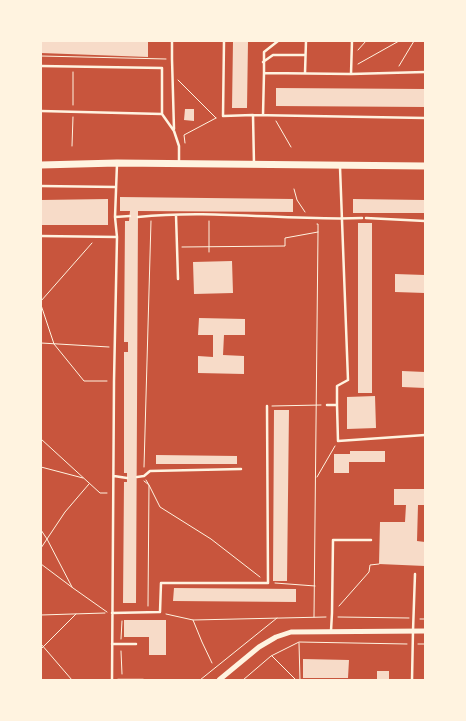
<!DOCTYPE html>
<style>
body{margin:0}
#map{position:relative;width:466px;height:721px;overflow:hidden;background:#c8553d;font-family:Ubuntu,sans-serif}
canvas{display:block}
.frame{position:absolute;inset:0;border:42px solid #fff3e0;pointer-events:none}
</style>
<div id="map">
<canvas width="466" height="721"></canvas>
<div class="frame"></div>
</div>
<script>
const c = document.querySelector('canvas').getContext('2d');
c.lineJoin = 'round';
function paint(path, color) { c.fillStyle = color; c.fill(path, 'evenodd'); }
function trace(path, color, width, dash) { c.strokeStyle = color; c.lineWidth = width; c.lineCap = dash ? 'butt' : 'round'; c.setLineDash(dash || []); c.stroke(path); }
paint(new Path2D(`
 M41,41h107v16l-107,-4z
 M233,41h15l-1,67h-15z
 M276,88l149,1v18l-149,-1z
 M185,109h9v12l-10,-1z
 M120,197l173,2v13l-155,-1 -2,392h-13l1,-121h3v-9h-3v-121h4v-10h-4l1,-121h4l1,-10h-10z
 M108,199v26h-67v-25z
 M353,199l72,1v13h-72z
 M358,223h14v170h-14z
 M232,261l1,32 -39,1 -1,-32z
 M395,274l30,1v18l-30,-1z
 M199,318l46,1v16h-21l-1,20 21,1v18l-46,-1v-17l15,1v-22h-15z
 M402,371l23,1v16l-23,-1z
 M375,396l1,32 -29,1v-32z
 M274,410h15l-2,171h-14z
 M350,451h35v11h-36v11h-15v-19h16z
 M156,455l81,1v8h-81z
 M394,489h31v16h-7l-1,36 8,1v24l-46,-2 1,-42h25l1,-17h-12z
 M174,588l122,1v13l-123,-1z
 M124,620h42v35h-17v-18h-25z
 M303,659l46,1 -1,18h-45z
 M377,671h12v9h-12z`), '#f7dbc8');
trace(new Path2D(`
 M358,50l8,-9
 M41,56l125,3
 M358,64l41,-23
 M399,66l15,-25
 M73,72v33
 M178,80l38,38
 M276,121l15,26
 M185,143l-1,-8 32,-17
 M72,146l1,-29
 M294,189l3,11 8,12
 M209,221v31
 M182,247l103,-1v-8l33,-6
 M41,301l51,-58
 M41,305l13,39 30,37h23
 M41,343l68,4
 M272,406l49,-1
 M41,439l59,54h7
 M41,467l42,11
 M144,467l7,-246
 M317,477l18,-31
 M146,480l3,5 -1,121
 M144,481l5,4 11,22 51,32 49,38
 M41,530l6,9 25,48
 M41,548l24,-36 24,-28
 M41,564l32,24 34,24
 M275,583l40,3
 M339,606l30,-34 1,-7 9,-1
 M166,614l27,6 133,-3
 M41,615l64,-2
 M314,617l4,-385v-8h-1
 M338,617l71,1
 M420,619h5
 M193,620l9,22 10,21
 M121,639l1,-18
 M299,643l1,37
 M41,644l31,36
 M418,644h7
 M41,649l35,-35
 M121,651l1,23
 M272,656l24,24
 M200,680l77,-62
 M243,680l28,-24 28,-14 108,2`), '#fff3e0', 1);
trace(new Path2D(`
 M172,41v18l2,70
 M224,41l-1,75 30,-1
 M263,62l10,-7h32
 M41,66l121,2v46l12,17 5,15v17
 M264,73v-21l14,-11
 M305,73l1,-32
 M351,74l1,-33
 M41,111l121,3
 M263,115l1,-42 87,1 74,-2
 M254,164l-1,-49 172,3
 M41,186l75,1
 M176,215l2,64
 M115,217l15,-1
 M138,217c75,-8 150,4 224,1
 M366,218l59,3
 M41,236l76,1
 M327,405h10l1,36 87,-6
 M337,405v-19l11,-6 -8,-213
 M114,476l13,2
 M137,477l7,-1 6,-5 91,-2
 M112,613l48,-1 1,-29h107l-1,-177
 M331,631l1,-18 1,-73h38
 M112,644h24
 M112,680l2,-299 3,-144 -2,-20 2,-53
 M118,680h25
 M412,680l1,-49 2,-57`), '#fff3e0', 2.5);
trace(new Path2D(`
 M219,680l40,-33 17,-10 15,-5 134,-1`), '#fff3e0', 5);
trace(new Path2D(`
 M41,165l76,-2 308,3`), '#fff3e0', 7);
</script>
